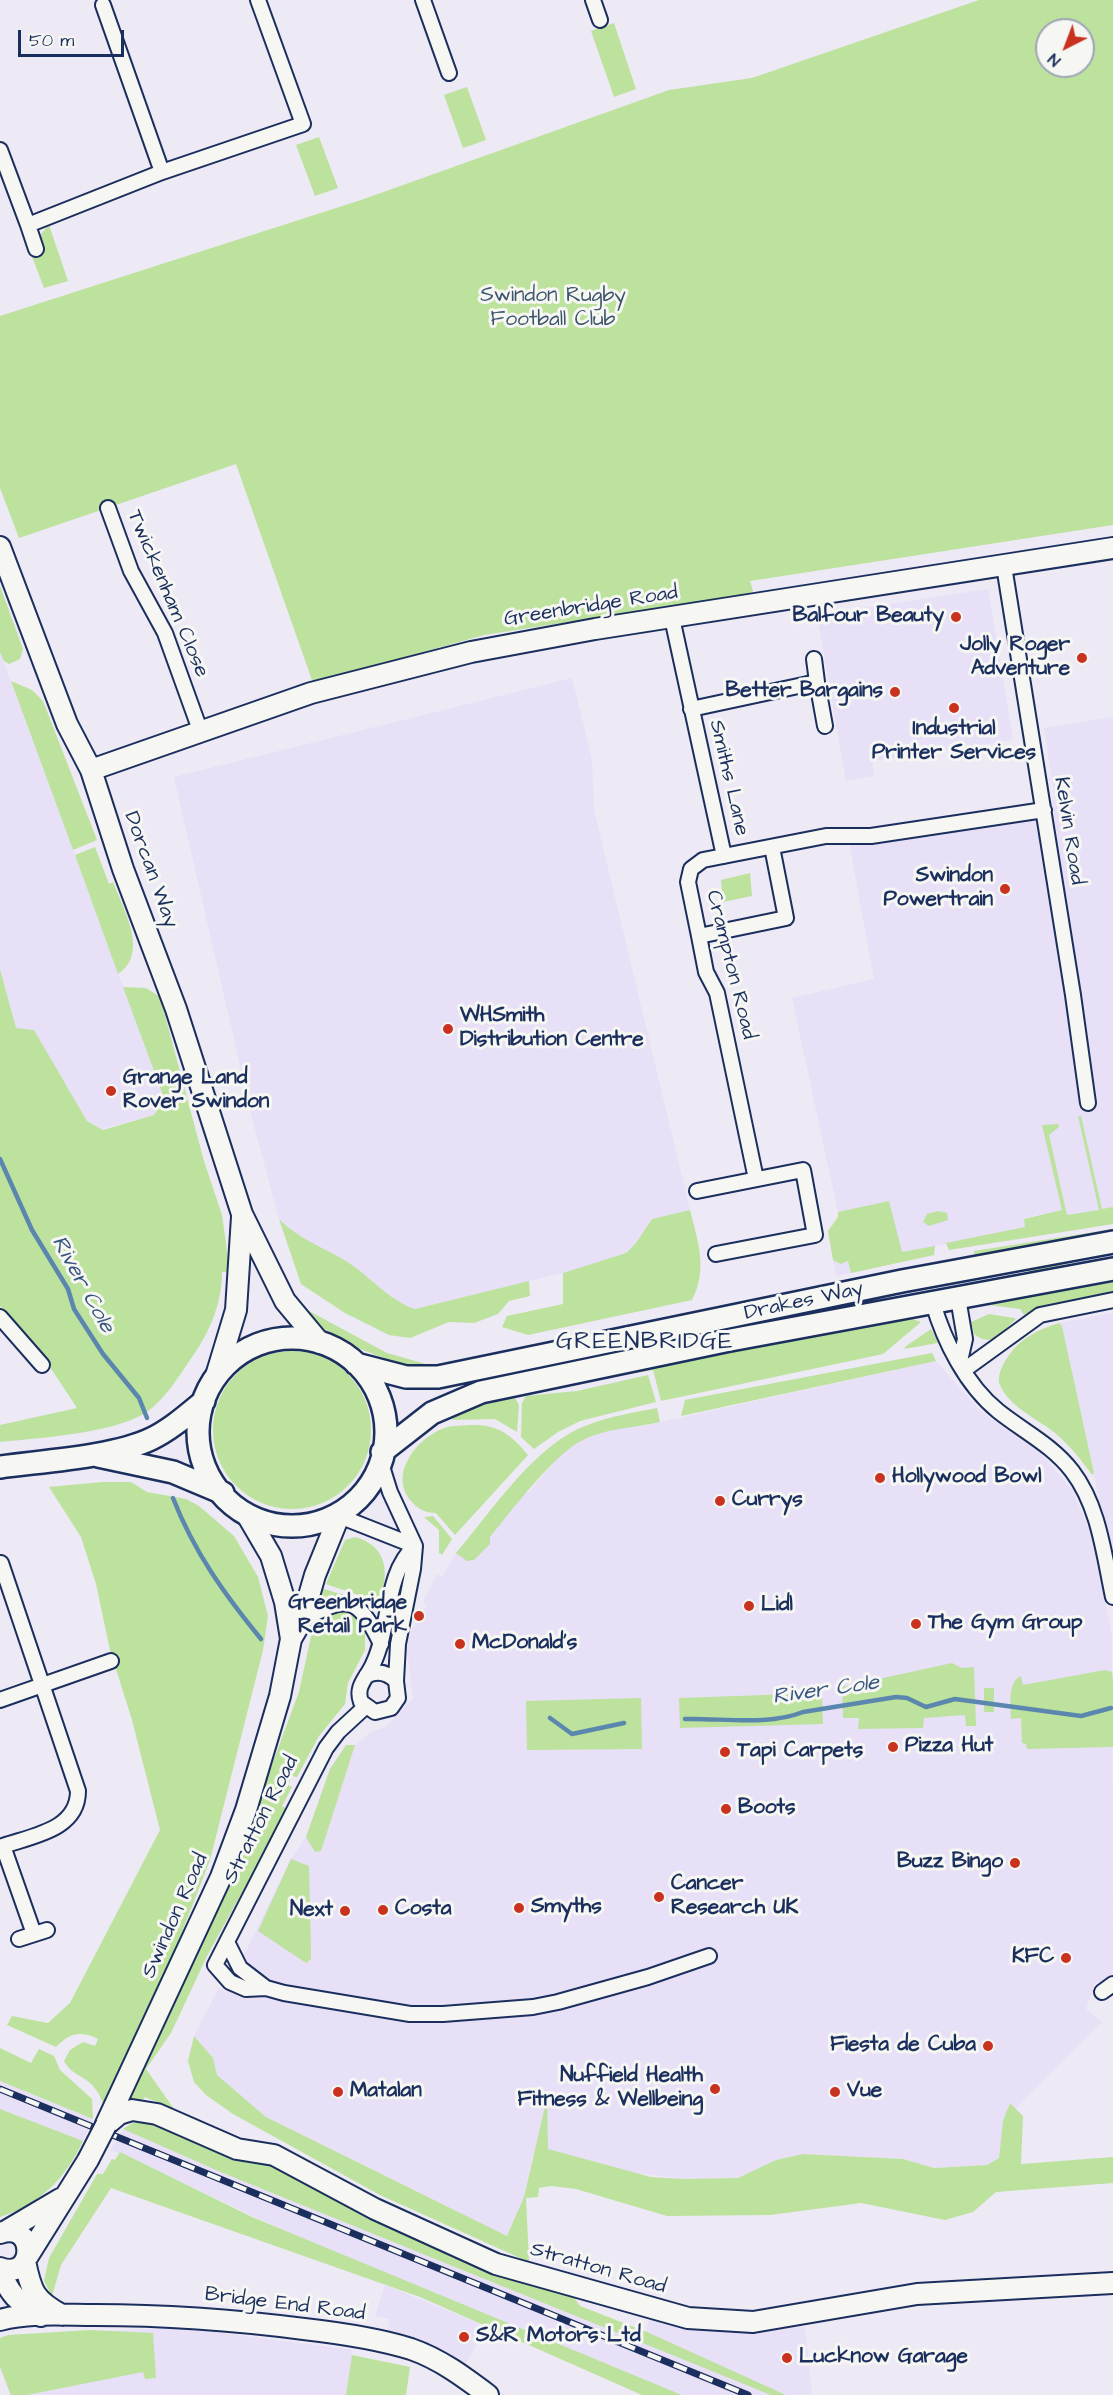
<!DOCTYPE html>
<style>
body{margin:0}
#map{position:relative;width:1113px;height:2395px;overflow:hidden;background:#ede9f5;font-family:"Architects Daughter",sans-serif}
canvas{display:block}
.north{position:absolute;left:1035px;top:18px;width:60px;height:60px;box-sizing:border-box;background:#f6f6f2;border:2px solid #9ea6b7;border-radius:50%;rotate:222deg;font-size:16px;font-weight:700;line-height:24px;text-align:center;color:#1b2f5e}
.north::after{content:'';display:block;margin:auto;width:21px;height:27px;background:#c8321e;clip-path:polygon(50% 0,100% 100%,50% 72%,0 100%)}
.scale{position:absolute;left:18px;top:30px;width:106px;height:27px;box-sizing:border-box;border:3px solid #1b2f5e;border-top:0;padding-left:8px;font-size:18px;line-height:21px;white-space:nowrap;color:#1b2f5e;-webkit-text-stroke:4px #f6f6f2;paint-order:stroke}
</style>
<div id="map">
<canvas width="1113" height="2395"></canvas>
<div class="north">N</div>
<div class="scale">50 m</div>
</div>
<script>
const c = document.querySelector('canvas').getContext('2d');
c.lineJoin = 'round';
function paint(path, color) { c.fillStyle = color; c.fill(path, 'evenodd'); }
function trace(path, color, width, dash) { c.strokeStyle = color; c.lineWidth = width; c.lineCap = dash ? 'butt' : 'round'; c.setLineDash(dash || []); c.stroke(path); }
function label(font, color, halo, rows, align = 'center') {
  c.font = font + ' "Architects Daughter",sans-serif'; c.lineWidth = 6; c.setLineDash([]); c.textBaseline = 'middle'; c.strokeStyle = halo; c.fillStyle = color; for (const [text, x, y, turn = 0] of rows) {
    c.save(); c.translate(x, y); c.rotate((+turn || 0) * Math.PI / 180); c.textAlign = isNaN(turn) ? turn : align; if (halo) c.strokeText(text, 0, 0); c.fillText(text, 0, 0); c.restore();
  }
}
paint(new Path2D(`
 M988,589l25,151 -141,21 2,15 -28,5 -29,-166z
 M0,652l164,446 -10,17 -50,13 -1,2 -16,-9 -53,-90 -18,-3 -16,-59z
 M572,678l20,82 2,50 96,400 -38,9 -16,24 -11,10 -51,17 -159,39 -14,-5 -55,-42 -42,-22 -25,-21 -27,-101 -78,-341z
 M1113,717v490l-46,9 -2,-6 -41,8 2,9 -91,19 -1,9 -98,21 -8,-45 11,-14 -47,-219 82,-19 -27,-149 208,-30 -11,-72z
 M1113,1313v250l-51,-237 -3,-3z
 M936,1361l45,51 61,42 30,36 19,44 21,101 1,338 -8,8 -10,2 -9,26 16,13 -87,87 -5,-5 -7,17 -4,38 -12,6 -53,3 -32,-9 -99,-5 -27,6 -38,18 -57,1 -149,-21 -8,39 -17,39 -241,-119 -49,-42 -4,-17 -19,-22 25,-48 7,4 65,-133 15,-22 24,-68 16,-24h9l17,-14 14,-4 27,-29 -6,-49 4,-18 16,-26 -4,-3 14,-28 5,3 14,-24 61,-72 11,12 27,-31 2,-20 22,-14 36,-12 24,11z
 M0,2081l93,38 -10,22 -83,-32z
 M130,2128l313,128 203,76 3,-12h12l24,7 32,5 88,-5 7,68h-130l-378,-155 -184,-87 -10,-2 13,-22z
 M385,2285l102,42 -22,38 -40,-23 -38,-10 3,-13 -15,-3z
 M182,2328l171,22 -7,45h-336l-10,-27v-30l8,-3z`), '#e7e0f7');
paint(new Path2D(`
 M979,0h134v525l-363,56 3,10 -4,3 -265,41 -171,48 -77,-219 -217,74 -19,-50v-172l361,-116 308,-110 83,-12zM1047,30h36v36h-36z
 M614,23l22,66 -22,8 -23,-66z
 M467,87l19,53 -23,8 -19,-53z
 M319,137l19,51 -23,8 -19,-51z
 M49,225l19,56 -24,7 -13,-34 11,-4 -1,-16z
 M0,586l23,63 -3,10 -11,5 -5,-3 -4,-9z
 M11,681l21,9 11,11 54,139 -24,10z
 M95,847l14,37 4,-2c10,27 37,71 5,92l-43,-119z
 M750,873l2,23 -29,6 -2,-22z
 M0,969l16,59 18,2 53,91 16,9 51,-15 10,-17 -41,-111 23,1 14,9 44,164 18,54 8,57h-8c0,31 -12,60 -30,85 -12,18 -24,37 -40,51 -28,25 -114,30 -152,34v-17l77,-17 -33,-50 -44,-52z
 M1078,1116h3l21,93 11,-2v17l-164,26 -3,-7 79,-16 -1,-8 38,-9 -20,-85 16,-1 1,3 -10,8 18,80 32,-5z
 M889,1201l13,51 33,-6 -1,9 -83,18 -3,-12 -7,3 -8,-4 -5,-29 10,-14v-5z
 M690,1210c8,32 18,59 2,90l-164,35 -26,-8 5,-11 56,-12v-31l63,-20 10,-10 16,-24z
 M938,1211l9,2 1,7 -19,6 -6,-4 4,-8z
 M279,1219c20,20 43,28 67,42 24,15 42,39 69,48l114,-28 1,15 -21,5 -11,13 -24,9 -25,-1 -39,16 -21,-3 -44,-22 -44,-29z
 M1113,1229v6l-138,24 -1,-8z
 M1062,1260l-2,11 -30,5 -3,-8z
 M1113,1279v14l-63,11 -26,11 -4,-6 -31,-4 1,-3z
 M309,1311l78,42 39,11v3c-26,0 -111,-30 -117,-56z
 M989,1314l25,4 2,1c-14,12 -24,30 -42,15l-3,-12z
 M907,1317l14,5 -38,32 -222,47 -8,-31 -36,6 21,-9z
 M1059,1323l3,3 32,147 -2,2c-11,-16 -23,-30 -37,-42 -17,-14 -46,-26 -55,-48 -4,-9 4,-23 9,-30 12,-17 30,-26 50,-32z
 M931,1329l7,14 -34,6 2,-3z
 M213 1430a79 79 0 1 1 158 0a79 79 0 1 1-158 0Z
 M932,1353l4,8 -255,55 4,-16z
 M648,1375l8,27 -76,19 -22,11 -24,17 -13,-12 1,-34 4,-7 51,-5z
 M515,1398l4,7 -2,27 -22,-13 -42,1v-3l21,-10z
 M657,1408l3,14c-25,6 -54,6 -77,18 -29,14 -71,70 -93,97v7l-16,16 -7,1 -11,-8c34,-40 74,-101 122,-124 24,-11 52,-16 79,-21z
 M470,1425c27,-1 41,9 58,30l-73,80 -19,-22c-11,0 -18,-4 -25,-12 -22,-26 4,-61 31,-72 8,-4 19,-3 28,-4z
 M102,1482h29l16,10 39,7 13,7 35,30 24,41 10,39 -5,34 -53,210 -39,100 -67,146c-11,-33 -30,-26 -40,-45l6,-11 13,-8 12,4 3,-7c-17,-9 -29,-6 -42,8l-49,-22 5,-9 36,7 22,-20 90,-173 -28,-110 -22,-70 -14,-66 -15,-47 -32,-50z
 M433,1516l19,23 -10,16 -3,-2v-23l-15,-13z
 M355,1537c36,10 34,41 22,70l-13,-10 -38,-13 19,-44z
 M324,1589l20,6 -26,9 2,-14z
 M344,1609l17,8 -3,3 7,11v19l-17,33 -3,21 -26,32 -22,41 -5,-1 -4,9 4,2 -10,19 4,2 -6,15 -73,133 -36,77 -25,36 28,40 -29,-12 -6,7 -15,-1 38,-72 77,-178 60,-161 12,-56 7,-14 10,-9z
 M952,1663l9,5 13,-1 2,59h-10l-1,-11 -41,3 -1,10 -65,1 1,-11h-16l-1,-31z
 M1105,1670l7,2 1,9v66l-86,2 -1,-5 -4,-1 -1,-25 -10,1c0,-14 -4,-37 10,-43l2,9z
 M984,1688h10v24h-10z
 M822,1693l1,31 -143,4 -1,-30z
 M641,1698l1,51 -115,1 -1,-49z
 M346,1745h9l-34,106 -6,1 -9,-15 24,-68z
 M291,1859l18,7 2,83v10l-5,4 -48,-32z
 M194,2036l19,22 4,17 49,42 241,119 17,-39 23,-99 1,51 103,28 30,2 57,-1 38,-18 27,-6 100,5 31,9 53,-3 12,-7 4,-37 7,-18 13,13 -2,48 92,-7v26l-117,9 -23,20 -28,8 -84,-17 -91,12 -103,1 -91,-27 -25,-3 -12,2 -1,9 -12,1 3,64 -149,-67 -147,-81 -27,-19 -12,-13 -6,-21z
 M0,2048l31,15 8,-14 15,7 6,14 32,29 1,20 -93,-38z
 M0,2109l83,32c-17,37 -44,64 -83,76z
 M134,2122l29,3 86,35 25,7 52,27 195,87 52,15 7,10 67,26 139,63h-15l-548,-222 -100,-44z
 M120,2152l132,65 430,178h-40l-222,-98 -309,-109 -50,77 -9,31 -8,-15 5,-23 48,-84h6l9,-15 3,1z
 M90,2330l63,3 3,45 -11,1 -2,-7 -116,23h-16l-11,-28v-29l8,-3z
 M352,2355l58,12 -4,28h-60z`), '#bde29d');
trace(new Path2D(`
 M0,1159l32,71 36,59 6,20 29,45 36,44 8,20
 M173,1498c21,54 52,97 88,141
 M550,1718l22,16 52,-11
 M685,1719c37,-1 83,7 118,-7l93,-15 11,1 19,9 29,-8 126,17 30,-8`), '#5b87af', 4.5);
const street = new Path2D(`
 M423,0l26,73
 M593,0l7,20
 M103,5l59,167
 M0,150l28,75 134,-53 141,-48 -45,-124
 M28,225l8,24
 M108,508l23,63 34,62 35,97
 M1004,566l69,429 15,108
 M672,618l52,238
 M814,659l3,23
 M691,709l126,-27 8,44
 M699,936l87,-18 -14,-71
 M756,1179l-39,-186 -11,-21 -7,-36 -11,-54 3,-13 12,-9 123,-24h45l173,-26
 M697,1191l106,-21 12,65 -99,19
 M958,1298l7,41 -5,22
 M933,1303c11,38 33,82 65,108 25,20 54,34 74,60 27,35 32,84 41,126
 M0,1317l42,48
 M964,1370l76,-55 73,-15
 M380,1460l10,32 25,54 -2,23 -15,75 -2,37 2,17 -7,10 -16,4 -14,-10c-6,-16 6,-24 12,-38 18,-37 11,-90 42,-118
 M339,1516l76,30
 M302,1620c46,-25 55,-25 79,24
 M366,1676c11,-6 21,-4 30,5
 M0,1700l111,-39
 M365,1707l-27,25 -12,16 -111,217 15,17 16,7 20,-1 18,5 126,21h33l90,-7 25,-5 90,-25 61,-21
 M3,1846l31,88
 M0,1847c30,-11 78,-16 78,-56l-77,-228
 M19,1939l28,-9
 M227,1942l13,26 26,20
 M1102,1992l11,-8`);
const secondary = new Path2D(`
 M0,547l67,177 24,46 32,99 53,140 66,205 43,87 35,42
 M91,770l220,-77 160,-41 124,-23 518,-81
 M216,1376l20,-66 6,-93
 M291,1639l11,-19 13,-45 24,-59
 M106,2124l115,-247 25,-67 34,-114 11,-57 -6,-37 -14,-46 -24,-41
 M106,2125l13,-11 13,-4 25,4 80,35 37,6 101,54 121,55 192,54 65,4 164,-28 196,-11
 M6,2231l54,-32
 M0,2233c36,-13 37,48 0,35
 M28,2256l60,-96
 M25,2261c6,30 9,39 37,54
 M0,2268c7,24 19,36 41,48
 M0,2320c30,-8 64,-5 95,-5 70,0 139,5 209,14 35,4 72,9 107,20 29,10 53,28 77,46`);
const primary = new Path2D(`
 M198 1432a94 94 0 1 1 188 0a94 94 0 1 1-188 0Z
 M356,1364l50,13h32l464,-96 211,-39
 M382,1452l50,-39 49,-21 244,-51 388,-72
 M98,1456l75,16 50,21
 M0,1467c43,-6 113,-10 151,-28 19,-9 36,-24 53,-38`);
trace(street, '#1b2f5e', 18);
trace(secondary, '#1b2f5e', 24);
trace(primary, '#1b2f5e', 26);
trace(street, '#f6f6f2', 14);
trace(secondary, '#f6f6f2', 20);
trace(primary, '#f6f6f2', 21);
const rail = new Path2D(`
 M0,2089l748,306`);
trace(rail, '#1b2f5e', 7);
trace(rail, '#f6f6f2', 4.5, [14]);
const secondaryBridge = new Path2D(`
 M88,2160l18,-35`);
trace(secondaryBridge, '#1b2f5e', 24, []);
trace(secondaryBridge, '#f6f6f2', 20);
for (const [x, y, r, color] of [
 [956,617,6,"#c8321e"],
 [1082,658,6,"#c8321e"],
 [895,692,6,"#c8321e"],
 [954,708,6,"#c8321e"],
 [1005,889,6,"#c8321e"],
 [448,1029,6,"#c8321e"],
 [111,1091,6,"#c8321e"],
 [880,1478,6,"#c8321e"],
 [720,1501,6,"#c8321e"],
 [749,1606,6,"#c8321e"],
 [419,1616,6,"#c8321e"],
 [916,1624,6,"#c8321e"],
 [460,1644,6,"#c8321e"],
 [893,1747,6,"#c8321e"],
 [725,1752,6,"#c8321e"],
 [726,1809,6,"#c8321e"],
 [1015,1863,6,"#c8321e"],
 [659,1897,6,"#c8321e"],
 [519,1908,6,"#c8321e"],
 [383,1910,6,"#c8321e"],
 [345,1911,6,"#c8321e"],
 [1066,1958,6,"#c8321e"],
 [988,2046,6,"#c8321e"],
 [715,2089,6,"#c8321e"],
 [338,2092,6,"#c8321e"],
 [835,2092,6,"#c8321e"],
 [464,2337,6,"#c8321e"],
 [787,2358,6,"#c8321e"]
]) { const dot = new Path2D(); dot.arc(x, y, r, 0, 2 * Math.PI); c.fillStyle = color; c.fill(dot); trace(dot, '#f6f6f2', 2); }
label('21px', '#3b536b', '#f6f6f2', [
 ["Swindon Rugby",553,297],
 ["Football Club",553,321]
]);
label('21px', '#1b2f5e', '#f6f6f2', [
 ["Twickenham Close",167,594,67],
 ["Greenbridge Road",591,607,-9],
 ["Smiths Lane",728,778,77],
 ["Kelvin Road",1068,831,81],
 ["Dorcan Way",150,870,70],
 ["Crampton Road",730,965,76],
 ["Drakes Way",804,1302,-12],
 ["Stratton Road",262,1820,-63],
 ["Swindon Road",176,1916,-66],
 ["Stratton Road",598,2269,16],
 ["Bridge End Road",285,2305,7]
]);
label('bold 21px', '#1b2f5e', '#f6f6f2', [
 ["Balfour Beauty",944,617,"right"],
 ["Jolly Roger",1070,646,"right"],
 ["Adventure",1070,670,"right"],
 ["Better Bargains",883,692,"right"],
 ["Industrial",954,730,"center"],
 ["Printer Services",954,754,"center"],
 ["Swindon",993,877,"right"],
 ["Powertrain",993,901,"right"],
 ["WHSmith",460,1017],
 ["Distribution Centre",460,1041],
 ["Grange Land",123,1079],
 ["Rover Swindon",123,1103],
 ["Hollywood Bowl",892,1478],
 ["Currys",732,1501],
 ["Greenbridge",407,1604,"right"],
 ["Retail Park",407,1628,"right"],
 ["Lidl",761,1606],
 ["The Gym Group",928,1624],
 ["McDonald's",472,1644],
 ["Pizza Hut",905,1747],
 ["Tapi Carpets",737,1752],
 ["Boots",738,1809],
 ["Buzz Bingo",1003,1863,"right"],
 ["Cancer",671,1885],
 ["Research UK",671,1909],
 ["Smyths",531,1908],
 ["Costa",395,1910],
 ["Next",333,1911,"right"],
 ["KFC",1054,1958,"right"],
 ["Fiesta de Cuba",976,2046,"right"],
 ["Nuffield Health",703,2077,"right"],
 ["Fitness & Wellbeing",703,2101,"right"],
 ["Matalan",350,2092],
 ["Vue",847,2092],
 ["S&R Motors Ltd",476,2337],
 ["Lucknow Garage",799,2358]
], 'left');
label('italic 22px', '#365480', '#f6f6f2', [
 ["River Cole",82,1285,61],
 ["River Cole",826,1691,-8]
]);
c.letterSpacing = '1.5px';
label('24px', '#1b2f5e', '#f6f6f2', [
 ["GREENBRIDGE",645,1343]
]);
c.letterSpacing = '0px';
</script>
